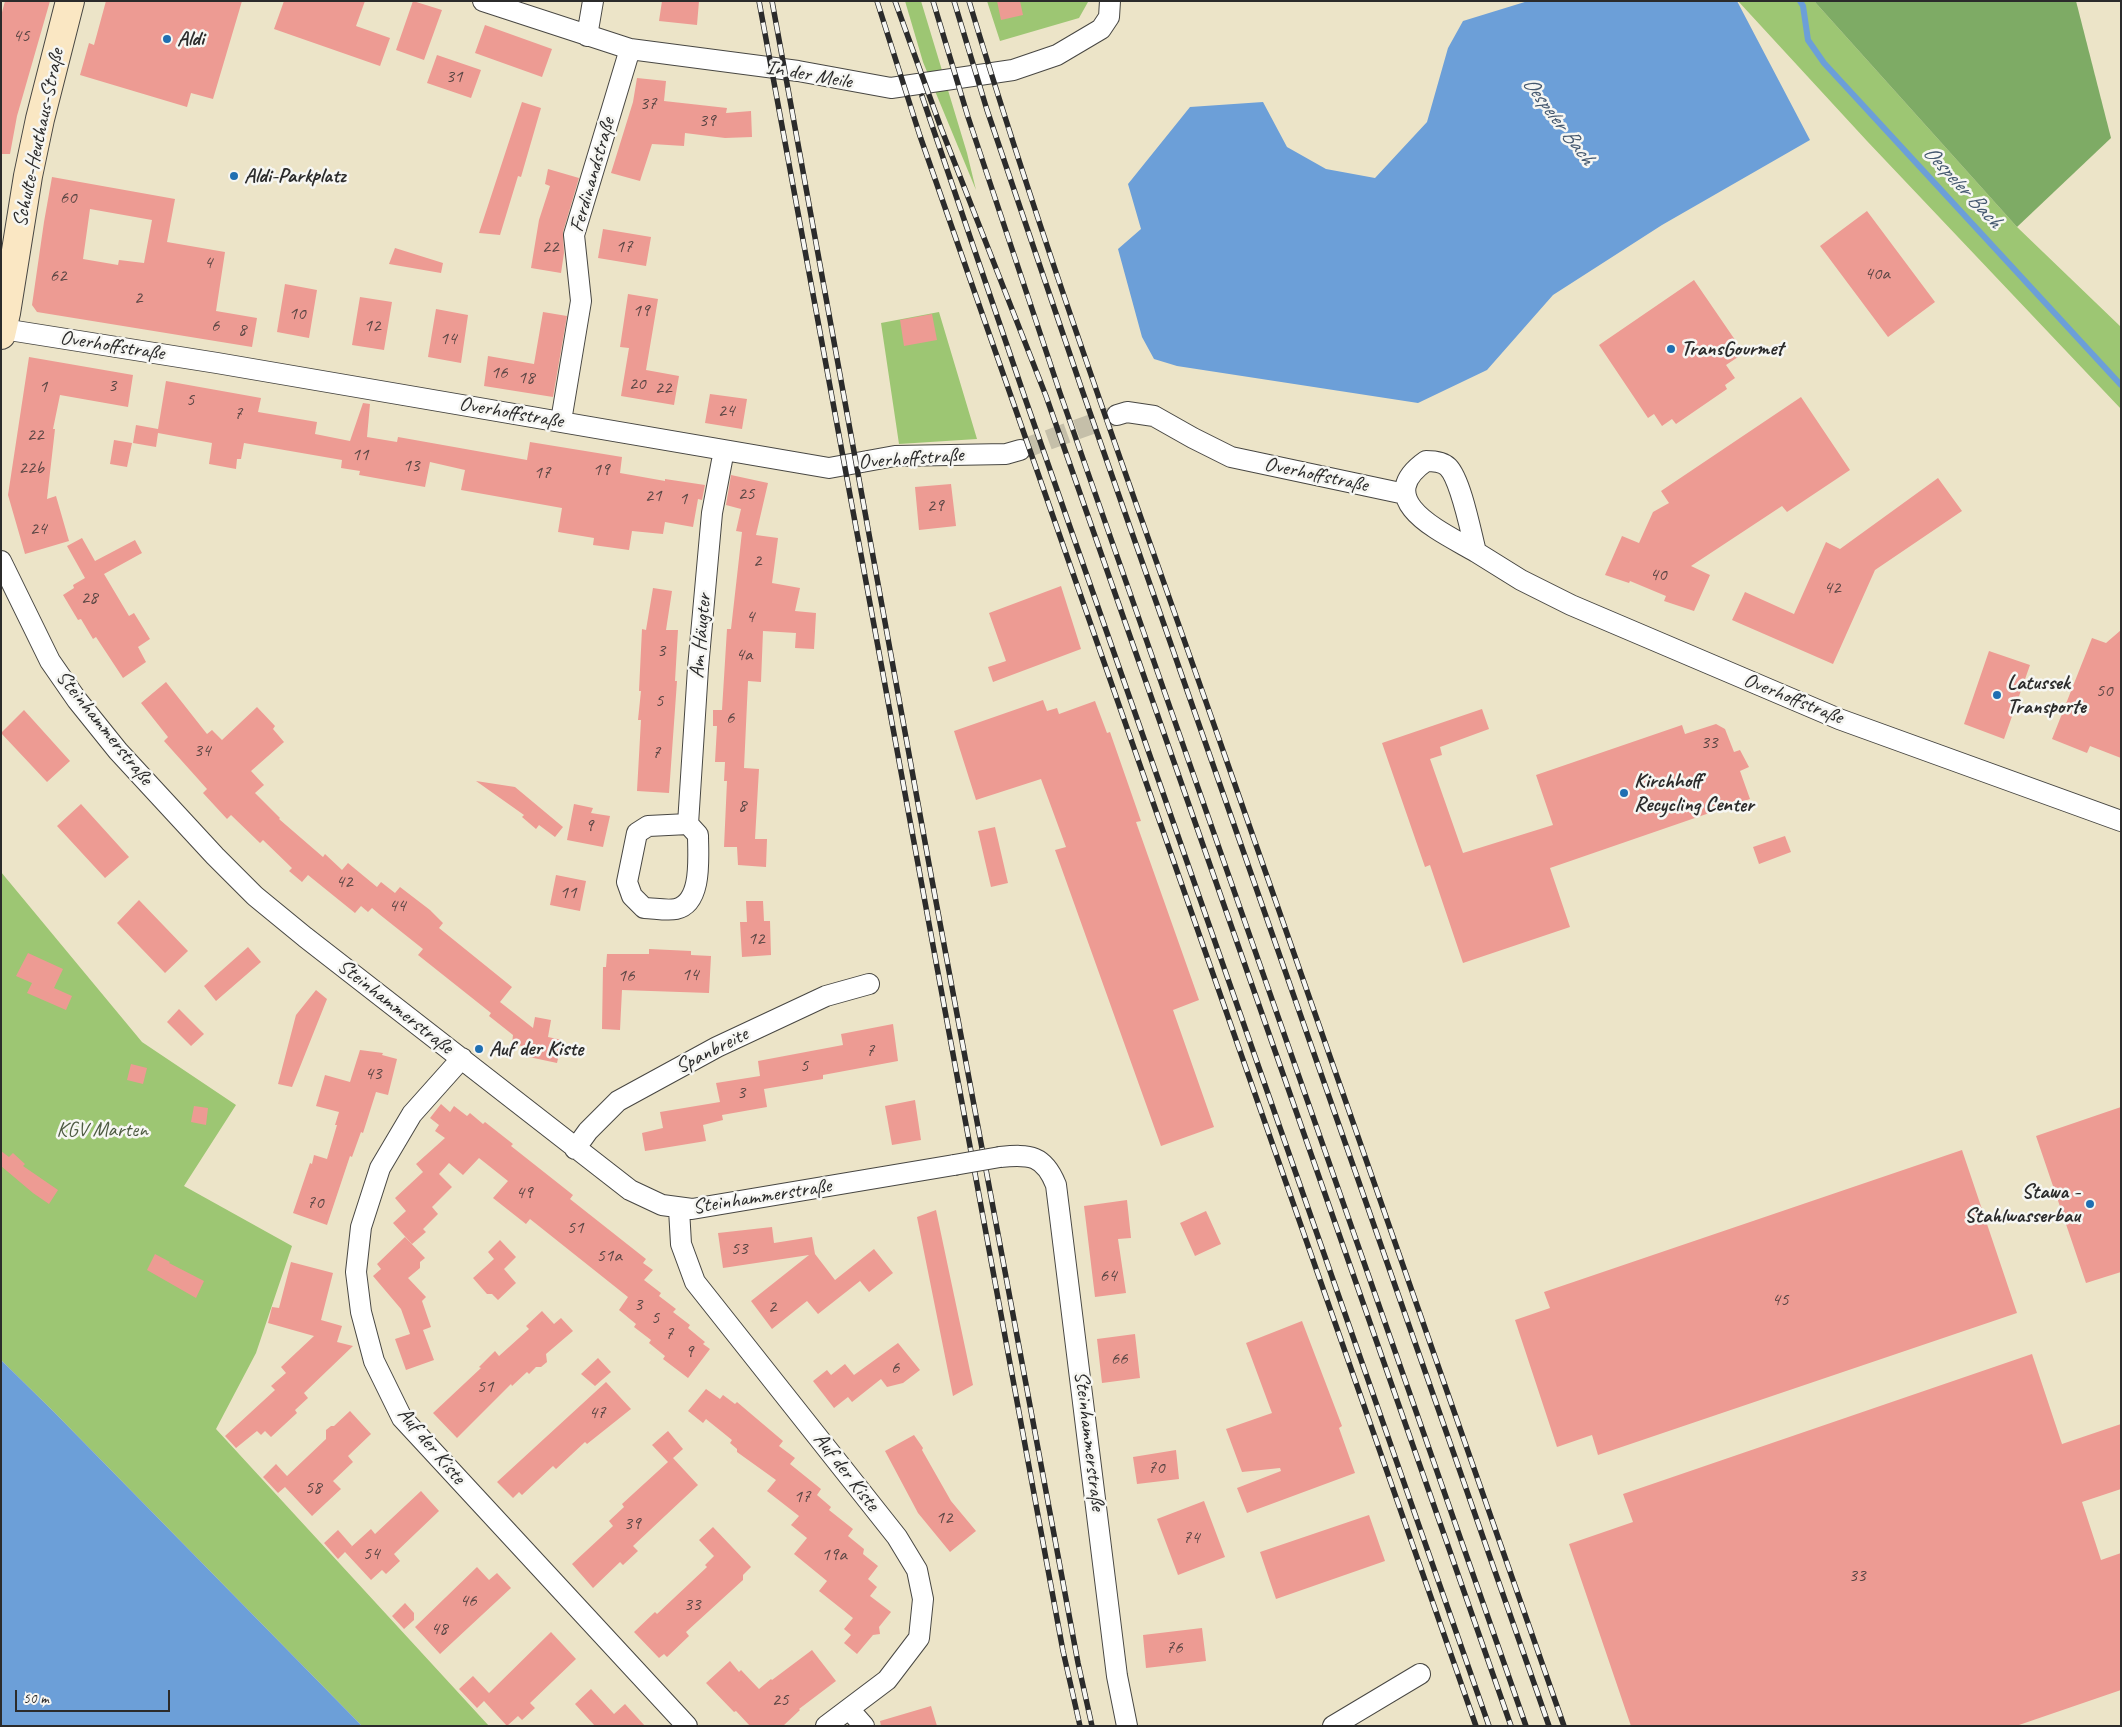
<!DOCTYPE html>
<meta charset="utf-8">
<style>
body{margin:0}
#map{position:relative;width:2122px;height:1727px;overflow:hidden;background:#ece4c8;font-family:Caveat,sans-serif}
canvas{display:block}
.frame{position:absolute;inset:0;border:2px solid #2b2b2b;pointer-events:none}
.scale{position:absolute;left:15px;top:1690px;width:155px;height:22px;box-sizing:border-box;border:2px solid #2b2b2b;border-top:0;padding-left:6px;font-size:15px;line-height:18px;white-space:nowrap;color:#2b2b2b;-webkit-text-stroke:4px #f6f6f2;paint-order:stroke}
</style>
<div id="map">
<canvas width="2122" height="1727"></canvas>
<div class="frame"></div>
<div class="scale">50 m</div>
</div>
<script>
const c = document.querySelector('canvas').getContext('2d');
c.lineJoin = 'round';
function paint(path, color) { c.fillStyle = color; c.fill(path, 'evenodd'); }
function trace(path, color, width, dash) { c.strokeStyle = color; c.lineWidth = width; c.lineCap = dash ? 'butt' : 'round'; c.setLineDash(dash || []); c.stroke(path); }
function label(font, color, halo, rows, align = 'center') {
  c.font = font + ' Caveat,sans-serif'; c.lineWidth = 5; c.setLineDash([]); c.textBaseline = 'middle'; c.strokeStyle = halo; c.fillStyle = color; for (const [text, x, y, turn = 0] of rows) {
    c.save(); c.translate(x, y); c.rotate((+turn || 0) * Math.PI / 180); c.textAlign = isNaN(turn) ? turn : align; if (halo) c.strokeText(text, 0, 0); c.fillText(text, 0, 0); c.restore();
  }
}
paint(new Path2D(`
 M905,1h16l46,152 9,37 -53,-128z
 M987,1h101v1l-9,16 -79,23z
 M1738,1h76l203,226 104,100v82l-254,-268z
 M939,312l38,127 -78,5 -18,-121z
 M1,872l141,170 94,63 -52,81 108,60 -36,107 -40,76 273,297h-127l-308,-314 -53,-52z`), '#9dc673');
paint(new Path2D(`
 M1814,1h262l35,137 -94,89z`), '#7eab65');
paint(new Path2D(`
 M1528,1h209l73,139 -148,85 -109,70 -66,75 -69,33 -241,-37 -23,-7 -12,-22 -24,-88 23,-20 -13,-45 62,-77 73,-5 24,45 39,22 49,9 52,-56 21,-74 15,-27z
 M1,1360l53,52 308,314h-361z`), '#6c9fd8');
trace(new Path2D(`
 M1800,1l3,5 5,34 16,23 297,322`), '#6c9fd8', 6);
paint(new Path2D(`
 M5,1h45l-33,115 -7,38h-9v-138z
 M106,1h136l-29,98 -22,-6 -4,14 -107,-32 9,-32 5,2z
 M284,1h81l-9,25 34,12 -10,28 -106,-37z
 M413,1l29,9 -18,50 -28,-10z
 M662,1h37l-2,24 -38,-4z
 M997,1h23l3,14 -22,5z
 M485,25l67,24 -10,28 -67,-24z
 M437,55l44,15 -10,28 -44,-15z
 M637,78l29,3 -2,20 63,7 -1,5 25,-2 1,26 -27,1 -40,-5 -1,13 -32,-2 -12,37 -29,-8 22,-71z
 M522,102l19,6 -20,69 -3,-1 -18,59 -21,-2z
 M548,169l31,9 -16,54 1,21 -3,20 -30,-5 8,-48 11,-34 -5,-2z
 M52,177l123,22 -8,43 58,10 -9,59 41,7 -5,29 -215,-35 -5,-7 12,-83zM90,209l62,11 -8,43 -25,-3 -1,5 -35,-6z
 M1867,211l68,91 -47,35 -68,-91z
 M603,229l48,8 -5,29 -48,-8z
 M395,248l48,15 -2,10 -52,-9z
 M1694,280l50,73 -18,12 9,13 -10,7 2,4 -51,35 -4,-5 -10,7 -8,-12 -6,4 -49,-73z
 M285,284l32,6 -8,48 -32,-6z
 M628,294l30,5 -12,71 33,6 -5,29 -53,-9 8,-48 -9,-1z
 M360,297l32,5 -8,48 -32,-5z
 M436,309l32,6 -7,48 -33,-6z
 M543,312l24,4 -14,81 -69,-11 4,-30 46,8z
 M932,314l5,26 -33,6 -4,-26z
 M29,357l104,18 -5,32 -68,-12 -7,34h2l-8,70 9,-3 13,45 -44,13 -17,-59z
 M166,381l95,17 -3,14 59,10 -2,12 35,7 13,-38 7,1 -3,33 30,5 1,-5 129,23 3,-18 92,15 -2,16 45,8v-2l40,6 -3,15 -4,-1 -5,28 -28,-5 -2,12 -31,-3 -3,19 -36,-5 1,-7 -36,-6 4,-24 -101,-18 4,-20 -35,-8 -5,25 -66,-12 1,-4 -19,-3 1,-8 -98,-17 -3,16h-4l-1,10 -27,-5 3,-21 -54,-10 -2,14 -23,-4 3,-18 22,4z
 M710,394l37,5 -5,30 -37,-6z
 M1801,397l49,73 -63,42 -5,-6 -91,60 19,9 -16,36 -30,-10 2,-5 -36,-15 -1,2 -24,-8 17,-39 17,7 14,-31 16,-9 -8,-12z
 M114,440l18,3 -5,24 -17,-3z
 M731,475l37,8 -12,52 22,3 -6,45 28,5 -5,23 21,2 -2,36 -19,-1 1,-15 -33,-2 -2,51 -13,-1 -4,87 15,1 -4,70h12l-1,28 -28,-2 -1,-18h-13l3,-66h-3l1,-19h-10l2,-36h-4v-16h9l5,-81h4l11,-97 -6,-1 5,-22 -15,-4z
 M1938,478l24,33 -87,59 -42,94 -101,-44 13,-28 49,22 32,-72 14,7z
 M951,484l5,42 -37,4 -4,-43z
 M82,538l13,23 40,-21 7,13 -38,21 25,42 5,-3 16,26 -12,8 8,15 -23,16 -27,-41 -3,2 -12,-20 -3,1 -15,-25 11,-7 -1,-3 12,-7 -18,-32z
 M1061,586l20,63 -88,33 -5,-15 18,-6 -17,-48z
 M653,588l19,3 -6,39h12l-3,51h2l-8,112 -32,-2 4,-71h-3l3,-29h-2l3,-62 4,1z
 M2121,630v128l-31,-12 -3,7 -35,-14 40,-101 14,5z
 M1989,651l41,14 -26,74 -40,-15z
 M166,682l41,52 5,-4 10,10 35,-33 18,19 -2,3 11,13 -33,29 13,14 -9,8 25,25 -1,1 44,38 2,-3 17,16 6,-7 29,24 4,-5 14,11 5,-6 30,23 13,13 -4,5 73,59 -12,15 33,26 2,-11 16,3 -3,17 14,3 -2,11 5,4 -6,-1 -2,9 -28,-6 2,-9 -19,-4 1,-9 -24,-19 2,-3 -73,-58 5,-6 -44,-35 -7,-6 -4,4 -7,-6 -6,7 -47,-38 -6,7 -13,-11 3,-3 -29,-28 -3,3 -29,-28 -4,4 -24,-26 4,-4 -43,-48 4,-4 -27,-34z
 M1043,700l4,11 10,-3 2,6 36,-13 12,32 3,-1 31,89 -5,1 63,178 -26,10 41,117 -53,19 -106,-296 11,-3 -25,-68 -65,21 -22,-69z
 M1482,709l7,20 -49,18 2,8 -12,4 33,94 90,-28 -17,-50 146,-50 3,9 31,-10 9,5 9,23 6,-2 9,17 -9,4 10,28 -200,69 20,59 -107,36 -33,-98 -5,2 -43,-124z
 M24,710l46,51 -23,21 -46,-49z
 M476,781l39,6 48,40 -8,10 -16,-12 -3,4 -14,-12 2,-2z
 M81,804l48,53 -24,21 -48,-52z
 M574,804l19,4 -2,5 19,3 -7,31 -36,-7z
 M995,827l13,56 -17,4 -13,-56z
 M1785,836l6,16 -32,12 -6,-17z
 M556,875l30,6 -6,30 -30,-6z
 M139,900l49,51 -23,22 -48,-50z
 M746,901h17l1,20h6l1,34 -29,2 -2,-35h7z
 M248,947l13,15 -45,39 -12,-15z
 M649,949l42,2v4l20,1 -2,37 -87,-3 -2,40 -18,-1 1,-62h3l1,-13h42z
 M28,953l35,16 -9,19 18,8 -6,14 -39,-17 5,-10 -16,-7z
 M316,990l11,9 -35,88 -14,-3 18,-69z
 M179,1009l25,25 -13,12 -24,-24z
 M893,1024l5,37 -75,14v4l-59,10 3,18 -45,8 1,5 -20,5 3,16 -61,10 -3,-18 21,-5 -3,-16 60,-10 -4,-19 44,-7 -2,-15 85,-16 -2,-11z
 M360,1050l23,3 -1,2 15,4 -9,36 -12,-3 -13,41 -2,-1 -9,25 -2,-1 -23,69 -34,-12 17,-50 2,1 2,-9 13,4 10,-34h-2l4,-13 -23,-6 9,-31 25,7z
 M131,1064l16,4 -4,16 -16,-4z
 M915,1100l6,40 -29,5 -7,-39z
 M441,1104l9,8 4,-6 13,10 3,-3 13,11 2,-2 28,22 -2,2 62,49 -3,4 76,60 -3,4 10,7 -9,10 17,13 -2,3 17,13 -3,3 17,13 -2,3 17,14 -2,2 7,5 -22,29 -25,-19 2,-3 -16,-13 2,-3 -17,-13 2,-3 -17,-14 9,-13 -98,-78 -4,5 -33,-26 15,-17 -29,-23 -16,17 -14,-12 -10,11 13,13 -20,20 6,7 -15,15 3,3 -14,12 -19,-21 13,-12 -11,-13 28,-26 -7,-8 29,-26 -10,-7 4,-6 -9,-7z
 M194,1106l14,2 -2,17 -15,-3z
 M2121,1107v165l-35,11 -50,-147z
 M1962,1150l55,163 -419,142 -6,-20 -35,12 -42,-127 35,-12 -6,-16z
 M1,1151l8,6 4,-4 12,11 -2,2 35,24 -9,14 -16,-11 -32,-27z
 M1127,1200l4,38 -13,1 8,54 -31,4 -11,-91z
 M936,1210l37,175 -20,11 -36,-179z
 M1206,1211l15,33 -26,12 -15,-33z
 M772,1227l2,16 38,-6 3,17 20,26 39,-31 19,24 -24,19 -9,-11 -42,33 -11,-13 -35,28 -21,-28 58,-46 -86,13 -5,-35z
 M405,1237l20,21 -5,4v6l-12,10 18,19 -4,4 9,26 -8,3 11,30 -28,10 -11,-31 15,-5 -9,-25 -28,-33 8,-7 -4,-5z
 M500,1240l16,17 -12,12 12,14 -18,17 -6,-6h-5l-14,-16 21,-19 -6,-7z
 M155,1254l15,8 -1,1 35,18 -8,17 -49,-28z
 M291,1262l42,11 -12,47 21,6 -5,16 16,4 -49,47 4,5 -13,12 2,3 -26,24 -6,-6 -4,4 -4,-4 -21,17 -11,-12 50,-46 -4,-4 15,-13 -5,-6 33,-31 -46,-13 4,-16 7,1z
 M542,1311l12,13 7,-6 12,13 -27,23 1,8 -6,5h-5l-7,7 -2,-2 -15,14 -1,-2 -54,54 -24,-25 48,-45 -2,-1 16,-16 4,5 30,-27 -3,-3z
 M1302,1321l40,105 -3,2 16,45 -108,40 -10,-25 44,-17 -1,-3 -38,4 -16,-43 46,-16 -26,-70z
 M1135,1334l5,44 -38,5 -5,-44z
 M898,1343l22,27 -17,13 -16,4 -6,-8 -29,23 -4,-5 -14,11 -21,-27 14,-11 4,5 14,-11 9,11z
 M2032,1354l30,90 59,-20v65l-39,13 19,58 20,-7v137l-105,36h-385l-62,-182 64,-22 -10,-28z
 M598,1358l13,14 -16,14 -14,-12z
 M606,1382l25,27 -44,35 -2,-2 -29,27 -3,-3 -31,29 -3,-3 -6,6 -16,-16z
 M706,1389l14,10 3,-4 12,9 2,-2 46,39 -4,5 16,12 -5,6 31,25 -4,6 14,12 -2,3 24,19 -5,7 16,13 -1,5 15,12 -10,13 9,8 -7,9 21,16 -12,15 1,7 -7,1 -16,19 -13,-11 7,-8 -7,-6 9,-11 -34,-27 8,-10 -33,-27 13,-16 -16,-13 8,-9 -32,-25 9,-11 -39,-28v-3l-7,-6 2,-3 -26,-21 -3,4 -15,-12z
 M350,1411l21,23 -23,22 5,6 -20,19 8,8 -29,27 -27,-29 -7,6 -15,-16 13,-13 11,12 39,-37v-9l5,-4h3z
 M668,1431l15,18 -10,9 25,27 -65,61 5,5 -15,14 -3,-3 -27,26 -21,-24 41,-38 -4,-5 15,-14 -2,-3 46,-42 -16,-17z
 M914,1435l9,13 -1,2 29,51 25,30 -26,21 -32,-39 -33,-62z
 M1176,1450l3,29 -42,5 -4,-27z
 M421,1491l18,20 -45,43 6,7 -14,13 -4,-4 -11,10 -26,-28 -7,7 -14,-16 14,-13 14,16 -2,2 21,-19 4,5z
 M1204,1501l21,56 -47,18 -21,-56z
 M1369,1515l16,46 -109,38 -16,-47z
 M713,1527l38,40 -8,8v5l-57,52 3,4 -22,21 -3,-3 -5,4 -25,-26 21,-20 2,2 50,-47 -2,-2 9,-9 -15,-16z
 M477,1567l12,13 8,-7 14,15 -71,66 -25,-27z
 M405,1603l9,10v7l-10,9 -12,-13z
 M1202,1628l4,33 -60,7 -3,-33z
 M551,1632l25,27 -46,44 5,5 -13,12 -4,-4 -11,10 -23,-25 -7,7 -18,-19 14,-13 16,17z
 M812,1650l24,31 -37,28 1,1 -17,16h-33l-14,-15 -2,1 -28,-29 24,-22 9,11 2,-2 18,19 12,-10 1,1z
 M591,1689l23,25 11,-10 20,22h-50l-20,-22z
 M931,1706l6,20h-56l-1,-5z`), '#ed9b93');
trace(new Path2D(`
 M1020,450l97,-35`), '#c5bfa9', 20, [20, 10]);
const minor = new Path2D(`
 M483,1l147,48 168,22 93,17 122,-18 44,-15 44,-26 8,-12 1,-16
 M587,36l6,-35
 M3,329l214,34 612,105 66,-12 111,-2 14,-4
 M1117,415l10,-3 27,4 39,22 38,19 174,37
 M561,421l20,-120 -7,-66 56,-186
 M1426,461c7,0 17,1 22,6 13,13 23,66 28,85 -32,-19 -107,-51 -50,-91z
 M1476,552l45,28 50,25 268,114 282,102
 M1,561l49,100 27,39 41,51 97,105 40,40 50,41 325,253 32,15 30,4 262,-44
 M688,824l10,11c0,21 5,68 -22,74 -9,2 -23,-1 -32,-1l-12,-12 -5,-14 10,-49 11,-7 40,-2 10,-156 14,-155 12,-63
 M462,1058l-50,56 -32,54 -19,59 -5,45 5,40 13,49 28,57 285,308
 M575,1149l13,-18 30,-30 99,-54 109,-51 43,-12
 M1000,1157c30,-3 44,-2 56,28l61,491 10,50
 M679,1209l2,35 14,38 202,255 20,33 6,29 -4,39 -32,42 -61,46
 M849,1709l15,17
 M1333,1726l87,-52`);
const secondary = new Path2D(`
 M1,335l5,-22 22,-137 12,-57 30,-118`);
trace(minor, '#484743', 22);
trace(secondary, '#484743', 30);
trace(minor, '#fff', 20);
trace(secondary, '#fae7c3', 28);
const rail = new Path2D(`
 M759,1l304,1650 17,75
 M772,1l157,863 149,799 14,63
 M877,1l43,135 556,1590
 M895,1l46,127 105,268 465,1330
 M933,1l35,116 92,276 466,1333
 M954,1l33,109 94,277 468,1339
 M969,1c75,249 164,493 250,738 115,329 230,658 345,987
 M922,96l104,305 463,1325`);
trace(rail, '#2b2b2b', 5.5);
trace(rail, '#f6f6f2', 4, [11]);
const minorBridge = new Path2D(`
 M954,1165l46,-8`);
trace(minorBridge, '#484743', 22, []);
trace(minorBridge, '#fff', 20);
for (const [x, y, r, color] of [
 [167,39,5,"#1f6fb2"],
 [234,176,5,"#1f6fb2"],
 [1671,349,5,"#1f6fb2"],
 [1997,695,5,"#1f6fb2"],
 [1624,793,5,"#1f6fb2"],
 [479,1049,5,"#1f6fb2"],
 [2090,1204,5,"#1f6fb2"]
]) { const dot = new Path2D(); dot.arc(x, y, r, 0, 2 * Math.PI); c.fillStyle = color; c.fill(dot); trace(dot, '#f6f6f2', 2); }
label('19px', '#5c4745', null, [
 ["45",21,36],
 ["31",454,77],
 ["37",648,104],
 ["39",707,121],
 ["60",68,198],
 ["22",550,247],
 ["17",624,247],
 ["4",208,263],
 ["40a",1877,274],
 ["62",58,276],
 ["2",138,298],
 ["19",641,311],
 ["10",297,314],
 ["6",215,326],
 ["12",372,326],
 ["8",242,330],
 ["14",448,339],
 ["16",499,373],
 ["18",526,378],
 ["20",637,384],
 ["3",112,386],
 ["1",43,387],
 ["22",663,388],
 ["5",190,400],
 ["24",726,411],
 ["7",238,414],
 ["22",35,435],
 ["11",360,455],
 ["13",411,466],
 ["22b",31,468],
 ["19",601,470],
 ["17",542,473],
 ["25",746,494],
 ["21",653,496],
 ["1",683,499],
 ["29",935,506],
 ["24",38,529],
 ["2",757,561],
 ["40",1658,575],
 ["42",1832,588],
 ["28",89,598],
 ["4",750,617],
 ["3",661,651],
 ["4a",744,655],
 ["50",2104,691],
 ["5",659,701],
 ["6",730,718],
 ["33",1709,743],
 ["34",202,751],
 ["7",656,753],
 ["8",742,806],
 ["9",589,826],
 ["42",344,882],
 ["11",568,893],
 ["44",397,906],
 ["12",756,939],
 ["14",690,975],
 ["16",626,976],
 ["7",870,1051],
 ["5",804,1066],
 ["43",373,1074],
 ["3",741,1093],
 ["49",524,1193],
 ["70",315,1203],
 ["51",575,1228],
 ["53",739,1249],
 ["51a",609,1256],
 ["64",1108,1276],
 ["45",1780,1300],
 ["3",638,1305],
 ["2",772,1307],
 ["5",655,1318],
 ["7",669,1334],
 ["9",689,1352],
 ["66",1119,1359],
 ["6",895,1368],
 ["51",485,1387],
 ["47",597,1413],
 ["70",1156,1468],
 ["58",313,1488],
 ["17",802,1497],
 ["12",944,1518],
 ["39",632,1524],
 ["74",1191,1538],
 ["54",371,1554],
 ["19a",834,1555],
 ["33",1857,1576],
 ["46",468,1601],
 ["33",692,1605],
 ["48",439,1629],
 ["76",1174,1648],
 ["25",780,1700]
]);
label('bold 21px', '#2b2b2b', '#f6f6f2', [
 ["Aldi",177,39],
 ["Aldi-Parkplatz",244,176],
 ["TransGourmet",1681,349],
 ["Latussek",2007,683],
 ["Transporte",2007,707],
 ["Kirchhoff",1634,781],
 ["Recycling Center",1634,805],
 ["Auf der Kiste",489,1049],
 ["Stawa -",2080,1192,"right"],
 ["Stahlwasserbau",2080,1216,"right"]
], 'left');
label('21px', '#2b2b2b', '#f6f6f2', [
 ["In der Meile",809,75,10],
 ["Schulte-Heuthaus-Straße",39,138,-78],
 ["Ferdinandstraße",593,175,-74],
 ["Overhoffstraße",112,346,9],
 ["Overhoffstraße",511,413,10],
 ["Overhoffstraße",911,459,-4],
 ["Overhoffstraße",1316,475,12],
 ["Am Häugter",701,636,-85],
 ["Overhoffstraße",1793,699,22],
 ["Steinhammerstraße",104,728,51],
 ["Steinhammerstraße",395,1007,38],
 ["Spanbreite",712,1051,-27],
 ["Steinhammerstraße",762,1197,-9],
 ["Steinhammerstraße",1089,1441,83],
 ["Auf der Kiste",431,1446,50],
 ["Auf der Kiste",846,1472,52]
]);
label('21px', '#4d5a41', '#f6f6f2', [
 ["KGV Marten",102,1130]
]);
label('italic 22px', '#455970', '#f6f6f2', [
 ["Oespeler Bach",1558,121,53],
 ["Oespeler Bach",1962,187,47]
]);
</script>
